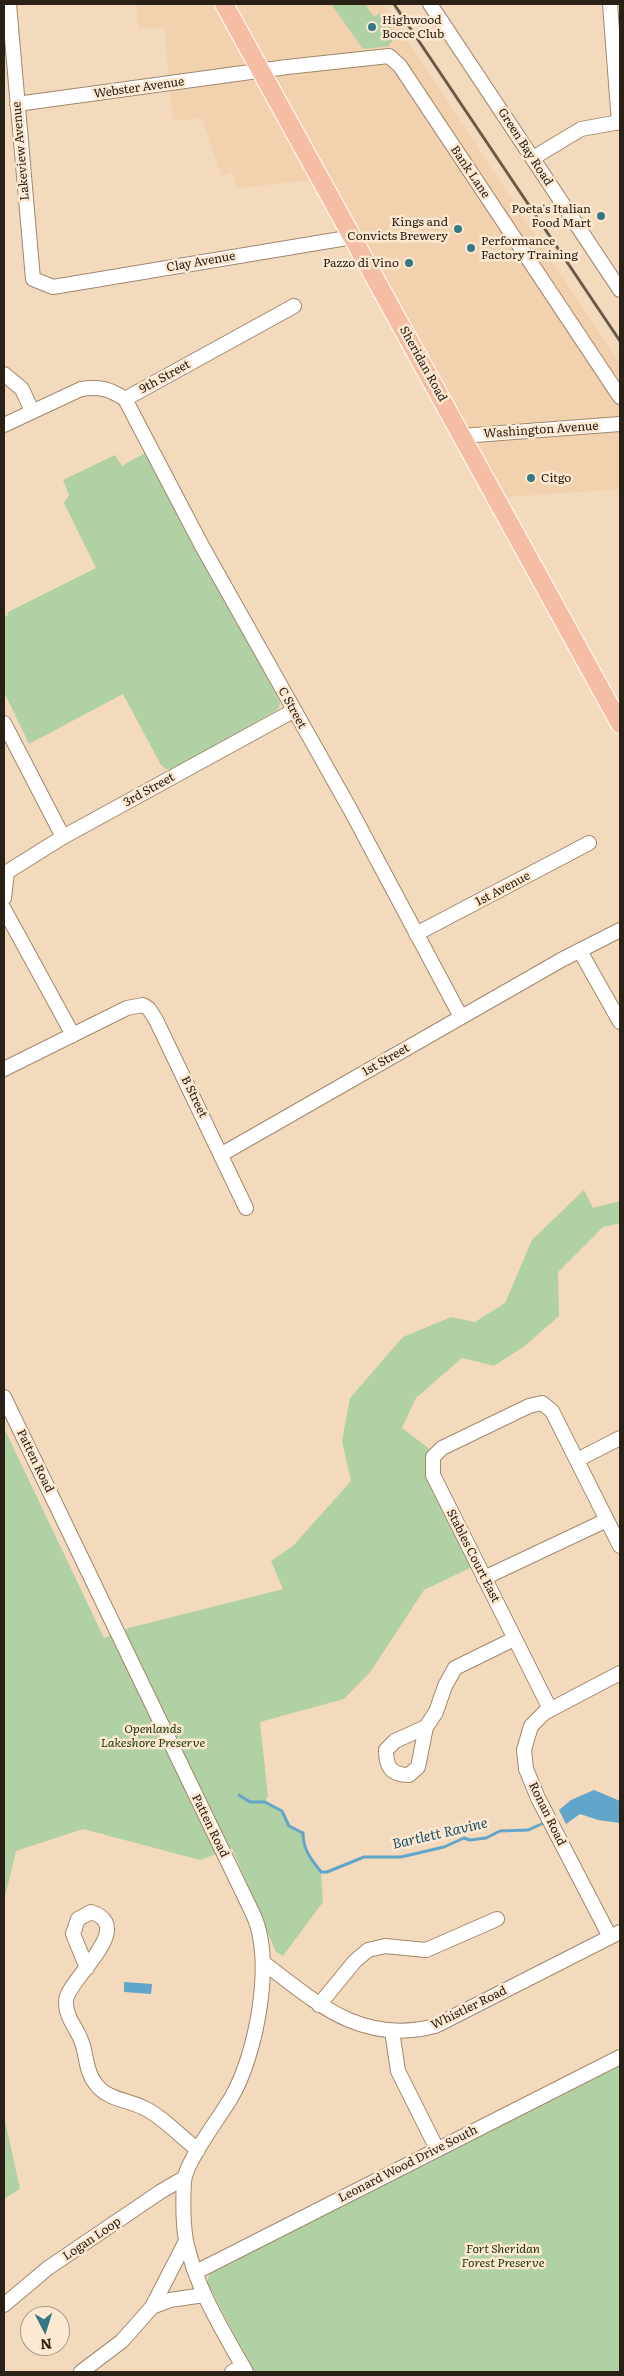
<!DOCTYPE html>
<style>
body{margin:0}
#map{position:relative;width:624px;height:2376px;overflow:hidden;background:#f4dabd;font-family:Literata,serif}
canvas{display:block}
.frame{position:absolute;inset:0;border:5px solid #2a2116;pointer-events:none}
.north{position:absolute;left:20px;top:2306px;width:50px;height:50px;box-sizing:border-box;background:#fde8d1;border:1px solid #a99886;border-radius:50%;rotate:175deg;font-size:14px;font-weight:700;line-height:20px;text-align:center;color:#2a2116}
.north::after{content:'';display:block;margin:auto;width:18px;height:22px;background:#327984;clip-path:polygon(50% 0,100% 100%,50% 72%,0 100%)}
</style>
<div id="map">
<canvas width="624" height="2376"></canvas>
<div class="frame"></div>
<div class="north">N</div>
</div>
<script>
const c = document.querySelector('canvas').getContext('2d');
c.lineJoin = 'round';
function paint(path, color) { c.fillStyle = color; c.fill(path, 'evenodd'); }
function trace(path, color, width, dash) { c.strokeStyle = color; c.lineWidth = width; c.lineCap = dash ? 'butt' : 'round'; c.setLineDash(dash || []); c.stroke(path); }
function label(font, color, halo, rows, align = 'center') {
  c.font = font + ' Literata,serif'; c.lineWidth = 5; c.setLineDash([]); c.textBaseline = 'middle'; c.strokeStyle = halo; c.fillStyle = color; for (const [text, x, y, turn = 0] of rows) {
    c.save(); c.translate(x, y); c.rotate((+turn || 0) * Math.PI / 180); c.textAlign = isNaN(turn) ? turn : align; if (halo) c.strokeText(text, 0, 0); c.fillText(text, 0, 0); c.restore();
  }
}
paint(new Path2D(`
 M136,4h247l237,360v125l-114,8 -175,-319 -93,10 -6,-16 -10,4 -20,-58 -29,3 -9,-94 -25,2z`), '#f1d1ae');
paint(new Path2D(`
 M331,4h34l9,13 7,-4 16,25 -8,6 1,2 -27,3z
 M145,453l58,104 77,145 -1,6 -4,3 -102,59 -7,-1 -5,-4 -38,-71 -94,50 -25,-52v-75l4,-2v-3l88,-44 -32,-65 5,-8 -6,-15 52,-25 7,11z
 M584,1190l9,18 27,-7v22l-17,4 -45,45 1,44 -33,29 -32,21 -32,-8 -46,40 -14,30 30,23 -4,7 46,108 -50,24 -53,81 -27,28 -84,23 8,74 -3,6 17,9 7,15 14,7v12l6,12 12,15 2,30 -40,54 -7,-4 -44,-104 -32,12 -117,-31 -67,22 -12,50v-473l100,210 25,-10 154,-39 -12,-28 22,-15 58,-65 -9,-40 8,-43 53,-61 48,-20 24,5 30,-19 27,-63z
 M620,2066v306h-366l-47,-90 3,-9z
 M4,2116l16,73 -16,10z`), '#afd1a3');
paint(new Path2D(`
 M594,1790l26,11v22l-22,-3 -18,-6 -14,10 -7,-14 12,-10z
 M124,1982l28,2 -1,10 -27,-2z`), '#61a5cb');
trace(new Path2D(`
 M239,1795l11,7h15l17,9 7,15 14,7c0,17 8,26 18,39h6l37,-15h37l43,-10 20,-9 6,2 16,-2 14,-7 28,-1 18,-8`), '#61a5cb', 3);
const minor = new Path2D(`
 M9,4l24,275 20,8 300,-50
 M430,4l190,286
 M610,4l9,119
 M17,104l270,-37 102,-11 11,10 220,331
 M533,158l48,-29 39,-7
 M4,374l18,15 10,22
 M125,399l77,147 148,263 111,208
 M4,425l77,-36c18,-3 29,0 44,10l169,-93
 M462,436l158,-12
 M4,723l59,114
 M4,898l3,-26 56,-35 230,-126
 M4,909l69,126
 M416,934l173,-91
 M580,951l40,71
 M4,1069l123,-61 16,-3 6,4 7,11 90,188
 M222,1154l341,-195 57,-29
 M4,1397l249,517c22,46 3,142 -22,184 -11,19 -45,63 -47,83 -1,18 -1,42 2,60 10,47 37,90 60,131
 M577,1460l43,-22
 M484,1578l123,-58
 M550,1709l-117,-234v-18l9,-9 87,-42 13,-3 10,8 68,135
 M426,1727l-8,40 -9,8c-18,0 -23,-8 -23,-25l9,-9z
 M426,1727l10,-15 9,-26 10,-18 59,-29
 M610,1937l-72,-139 -12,-29 -2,-19 7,-24 13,-13 76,-40
 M264,1963c54,41 98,82 171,63l185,-94
 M87,1968l-14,-34 5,-15 13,-7c47,15 -24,67 -25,89 -1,15 10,26 15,39 6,14 4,30 14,43 12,17 31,16 49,25 18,8 38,30 54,42
 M319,2005l36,-44 13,-11 17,-4 41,4 71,-31
 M392,2031l6,40 39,78
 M196,2272l424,-215
 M4,2305l44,-37 112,-76 24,-14
 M152,2307l18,-7 34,-5
 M81,2372l41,-31 30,-34 34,-66
 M232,2372l11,-6`);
const major = new Path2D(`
 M224,4l396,720`);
trace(minor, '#a0886d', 16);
trace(major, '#fff', 20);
trace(minor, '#fff', 14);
trace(major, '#f5bda4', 18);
trace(new Path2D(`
 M394,4l226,337`), '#685a49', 3);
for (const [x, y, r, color] of [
 [372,27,5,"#327984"],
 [601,216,5,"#327984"],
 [458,229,5,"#327984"],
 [471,248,5,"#327984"],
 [409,263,5,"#327984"],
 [531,478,5,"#327984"]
]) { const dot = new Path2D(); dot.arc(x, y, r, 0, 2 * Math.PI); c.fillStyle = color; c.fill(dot); trace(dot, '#fde8d1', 2); }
label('12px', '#2a2116', '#fde8d1', [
 ["Highwood",382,20],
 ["Bocce Club",382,34],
 ["Poeta's Italian",591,209,"right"],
 ["Food Mart",591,223,"right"],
 ["Kings and",448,222,"right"],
 ["Convicts Brewery",448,236,"right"],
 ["Performance",481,241],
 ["Factory Training",481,255],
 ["Pazzo di Vino",399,263,"right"],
 ["Citgo",541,478]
], 'left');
label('12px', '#2a2116', '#fde8d1', [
 ["Webster Avenue",139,88,-8],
 ["Green Bay Road",525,147,57],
 ["Lakeview Avenue",21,151,-95],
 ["Bank Lane",470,172,56],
 ["Clay Avenue",201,262,-10],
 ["Sheridan Road",423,364,61],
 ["9th Street",165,377,-29],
 ["Washington Avenue",541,430,-4],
 ["C Street",292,708,61],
 ["3rd Street",149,790,-29],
 ["1st Avenue",503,889,-28],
 ["1st Street",386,1060,-30],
 ["B Street",194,1097,64],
 ["Patten Road",35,1461,64],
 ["Stables Court East",473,1556,63],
 ["Ronan Road",547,1814,64],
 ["Patten Road",210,1826,64],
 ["Whistler Road",469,2008,-26],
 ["Leonard Wood Drive South",408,2164,-27],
 ["Logan Loop",92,2239,-34]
]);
label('italic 12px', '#19340d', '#fde8d1', [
 ["Openlands",153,1729],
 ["Lakeshore Preserve",153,1743],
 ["Fort Sheridan",503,2249],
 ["Forest Preserve",503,2263]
]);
label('italic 14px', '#1a506b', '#fde8d1', [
 ["Bartlett Ravine",440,1834,-13]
]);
</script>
